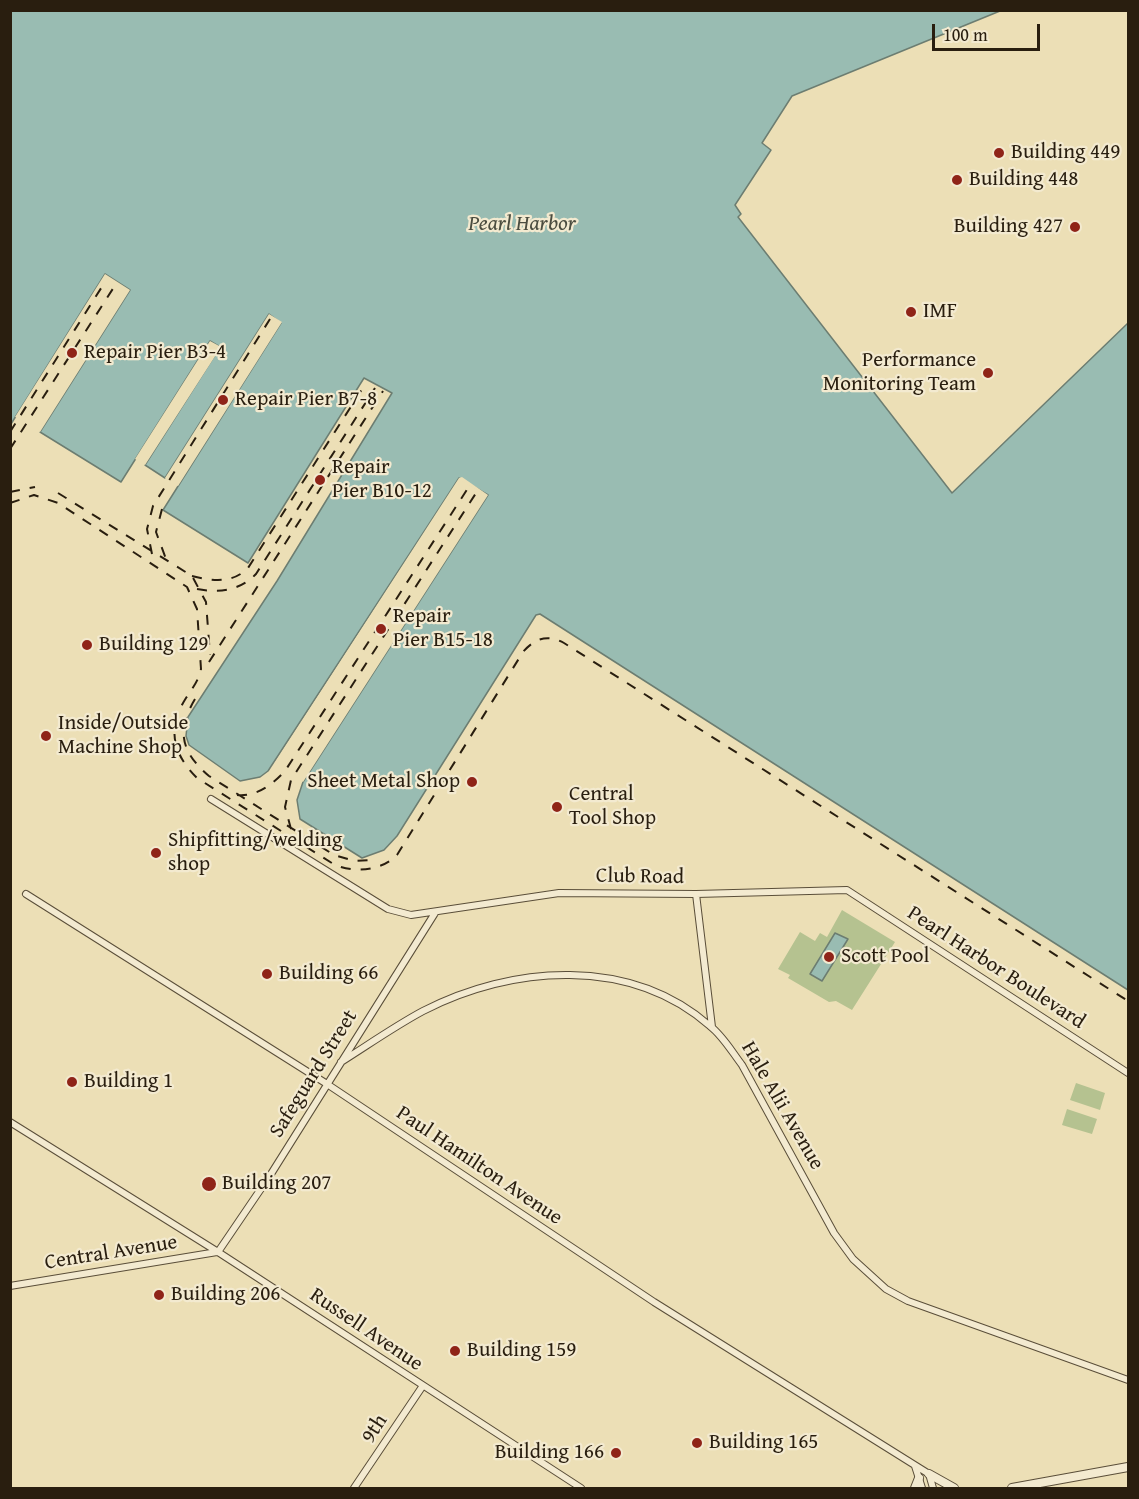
<!DOCTYPE html>
<style>
body{margin:0}
#map{position:relative;width:1139px;height:1499px;overflow:hidden;background:#ecdfb6;font-family:"Gentium Book Plus",serif}
canvas{display:block}
.frame{position:absolute;inset:0;border:12px solid #291e0f;pointer-events:none}
.scale{position:absolute;left:932px;top:24px;width:108px;height:27px;box-sizing:border-box;border:3px solid #291e0f;border-top:0;padding-left:8px;font-size:18px;line-height:21px;white-space:nowrap;color:#291e0f;-webkit-text-stroke:4px #f3ead0;paint-order:stroke}
</style>
<div id="map">
<canvas width="1139" height="1499"></canvas>
<div class="frame"></div>
<div class="scale">100 m</div>
</div>
<script>
const c = document.querySelector('canvas').getContext('2d');
c.lineJoin = 'round';
function paint(path, color) { c.fillStyle = color; c.fill(path, 'evenodd'); }
function trace(path, color, width, dash) { c.strokeStyle = color; c.lineWidth = width; c.lineCap = dash ? 'butt' : 'round'; c.setLineDash(dash || []); c.stroke(path); }
function label(font, color, halo, rows, align = 'center') {
  c.font = font + ' "Gentium Book Plus",serif'; c.lineWidth = 4.5; c.setLineDash([]); c.textBaseline = 'middle'; c.strokeStyle = halo; c.fillStyle = color; for (const [text, x, y, turn = 0] of rows) {
    c.save(); c.translate(x, y); c.rotate((+turn || 0) * Math.PI / 180); c.textAlign = isNaN(turn) ? turn : align; if (halo) c.strokeText(text, 0, 0); c.fillText(text, 0, 0); c.restore();
  }
}
paint(new Path2D(`
 M842,910l53,32 -43,68 -16,-9 -7,1 -41,-24 2,-3 -12,-6 22,-37 15,9 5,-8 7,4z
 M1076,1083l29,10 -5,17 -30,-10z
 M1067,1109l30,10 -5,15 -30,-9z`), '#b5c290');
const water = new Path2D(`
 M11,11h989l-208,85 -30,47 9,7 -36,55 6,9 -3,3 214,276 176,-170v667l-588,-376 -4,1 -139,221 -13,14 -22,8 -62,-39 -3,-19 6,-18 185,-287 -29,-17 -191,293 -8,6 -20,4 -51,-36 -3,-9 2,-19 89,-136 115,-188 -28,-15 -116,185 -85,-53 118,-187 -12,-9 -104,164 -20,-13 75,-118 -10,-6 -89,141 -81,-50 90,-142 -25,-16 -94,150z
 M835,933l13,6 -26,42 -12,-7z`);
paint(water, '#99bcb2');
trace(water, '#6c7d71', 1.5);
paint(new Path2D(`
 M105,274l25,16 -90,142 -3,-1 89,-140 -20,-13 -88,140 -3,-1z
 M269,314l13,8 -104,164 -2,-1 101,-162 -7,-5 -103,162 -2,-2z
 M210,341l11,6 -76,118 -2,-1 73,-116 -5,-3 -74,115 -2,-1z
 M462,477l26,18 -185,287 -3,-2 185,-285 -24,-14 -184,284 -3,-1 185,-286z`), '#ecdfb6');
const minor = new Path2D(`
 M211,799l177,110 23,6 148,-22 137,1 151,-4 281,183
 M26,894l301,190 327,218 275,172 4,14
 M696,894l16,133
 M341,1062c27,-17 54,-36 82,-51 89,-46 207,-55 287,15 13,10 22,26 32,39l92,168 19,26 33,30 22,12 220,79
 M10,1122l208,130 363,236
 M218,1252l53,-78 164,-261
 M10,1286l207,-34
 M915,1466l7,22
 M354,1488l68,-101`);
const tertiary = new Path2D(`
 M929,1474l25,14
 M915,1488l4,-10
 M1012,1488l116,-21`);
trace(minor, '#5a4e39', 8);
trace(tertiary, '#5a4e39', 10);
trace(minor, '#f3ead0', 6);
trace(tertiary, '#f3ead0', 8);
trace(new Path2D(`
 M10,432l95,-150
 M10,449l104,-162
 M10,492l25,-5
 M58,493l134,83 14,26 4,53
 M10,503l24,-8 24,8 129,84 10,22 4,60c-2,11 -9,20 -15,29 -19,30 -14,55 11,80l138,87c20,8 46,6 62,-10l126,-203c12,-14 25,-18 41,-9l564,358
 M162,509l-6,23 10,27
 M152,554l-5,-25 6,-23 117,-187
 M192,576c20,5 40,8 56,-8l118,-185
 M197,589c21,4 43,2 59,-15l119,-186
 M209,662l174,-271
 M195,699c-19,32 -14,53 14,77l125,79 21,6 16,-1
 M237,795c20,2 36,-11 48,-24l185,-286
 M291,829l-6,-22 6,-27 187,-290`), '#291e0f', 2, [10, 10]);
for (const [x, y, r, color] of [
 [999,153,6,"#8f2418"],
 [957,180,6,"#8f2418"],
 [1075,227,6,"#8f2418"],
 [911,312,6,"#8f2418"],
 [72,353,6,"#8f2418"],
 [988,373,6,"#8f2418"],
 [223,400,6,"#8f2418"],
 [320,480,6,"#8f2418"],
 [381,629,6,"#8f2418"],
 [87,645,6,"#8f2418"],
 [46,736,6,"#8f2418"],
 [472,782,6,"#8f2418"],
 [557,807,6,"#8f2418"],
 [156,853,6,"#8f2418"],
 [829,957,6,"#8f2418"],
 [267,974,6,"#8f2418"],
 [72,1082,6,"#8f2418"],
 [209,1184,8,"#8f2418"],
 [159,1295,6,"#8f2418"],
 [455,1351,6,"#8f2418"],
 [697,1443,6,"#8f2418"],
 [616,1453,6,"#8f2418"]
]) { const dot = new Path2D(); dot.arc(x, y, r, 0, 2 * Math.PI); c.fillStyle = color; c.fill(dot); trace(dot, '#f3ead0', 2); }
label('21px', '#291e0f', '#f3ead0', [
 ["Building 449",1011,153],
 ["Building 448",969,180],
 ["Building 427",1063,227,"right"],
 ["IMF",923,312],
 ["Repair Pier B3-4",84,353],
 ["Performance",976,361,"right"],
 ["Monitoring Team",976,385,"right"],
 ["Repair Pier B7-8",235,400],
 ["Repair",332,468],
 ["Pier B10-12",332,492],
 ["Repair",393,617],
 ["Pier B15-18",393,641],
 ["Building 129",99,645],
 ["Inside/Outside",58,724],
 ["Machine Shop",58,748],
 ["Sheet Metal Shop",460,782,"right"],
 ["Central",569,795],
 ["Tool Shop",569,819],
 ["Shipfitting/welding",168,841],
 ["shop",168,865],
 ["Scott Pool",841,957],
 ["Building 66",279,974],
 ["Building 1",84,1082],
 ["Building 207",222,1184],
 ["Building 206",171,1295],
 ["Building 159",467,1351],
 ["Building 165",709,1443],
 ["Building 166",604,1453,"right"]
], 'left');
label('21px', '#291e0f', '#f3ead0', [
 ["Club Road",640,877,1],
 ["Pearl Harbor Boulevard",996,968,33],
 ["Safeguard Street",314,1074,-58],
 ["Hale Alii Avenue",782,1106,60],
 ["Paul Hamilton Avenue",479,1166,34],
 ["Central Avenue",111,1253,-9],
 ["Russell Avenue",366,1330,34],
 ["9th",375,1429,-57]
]);
label('italic 22px', '#4b4d40', '#f3ead0', [
 ["Pearl Harbor",522,224]
]);
</script>
